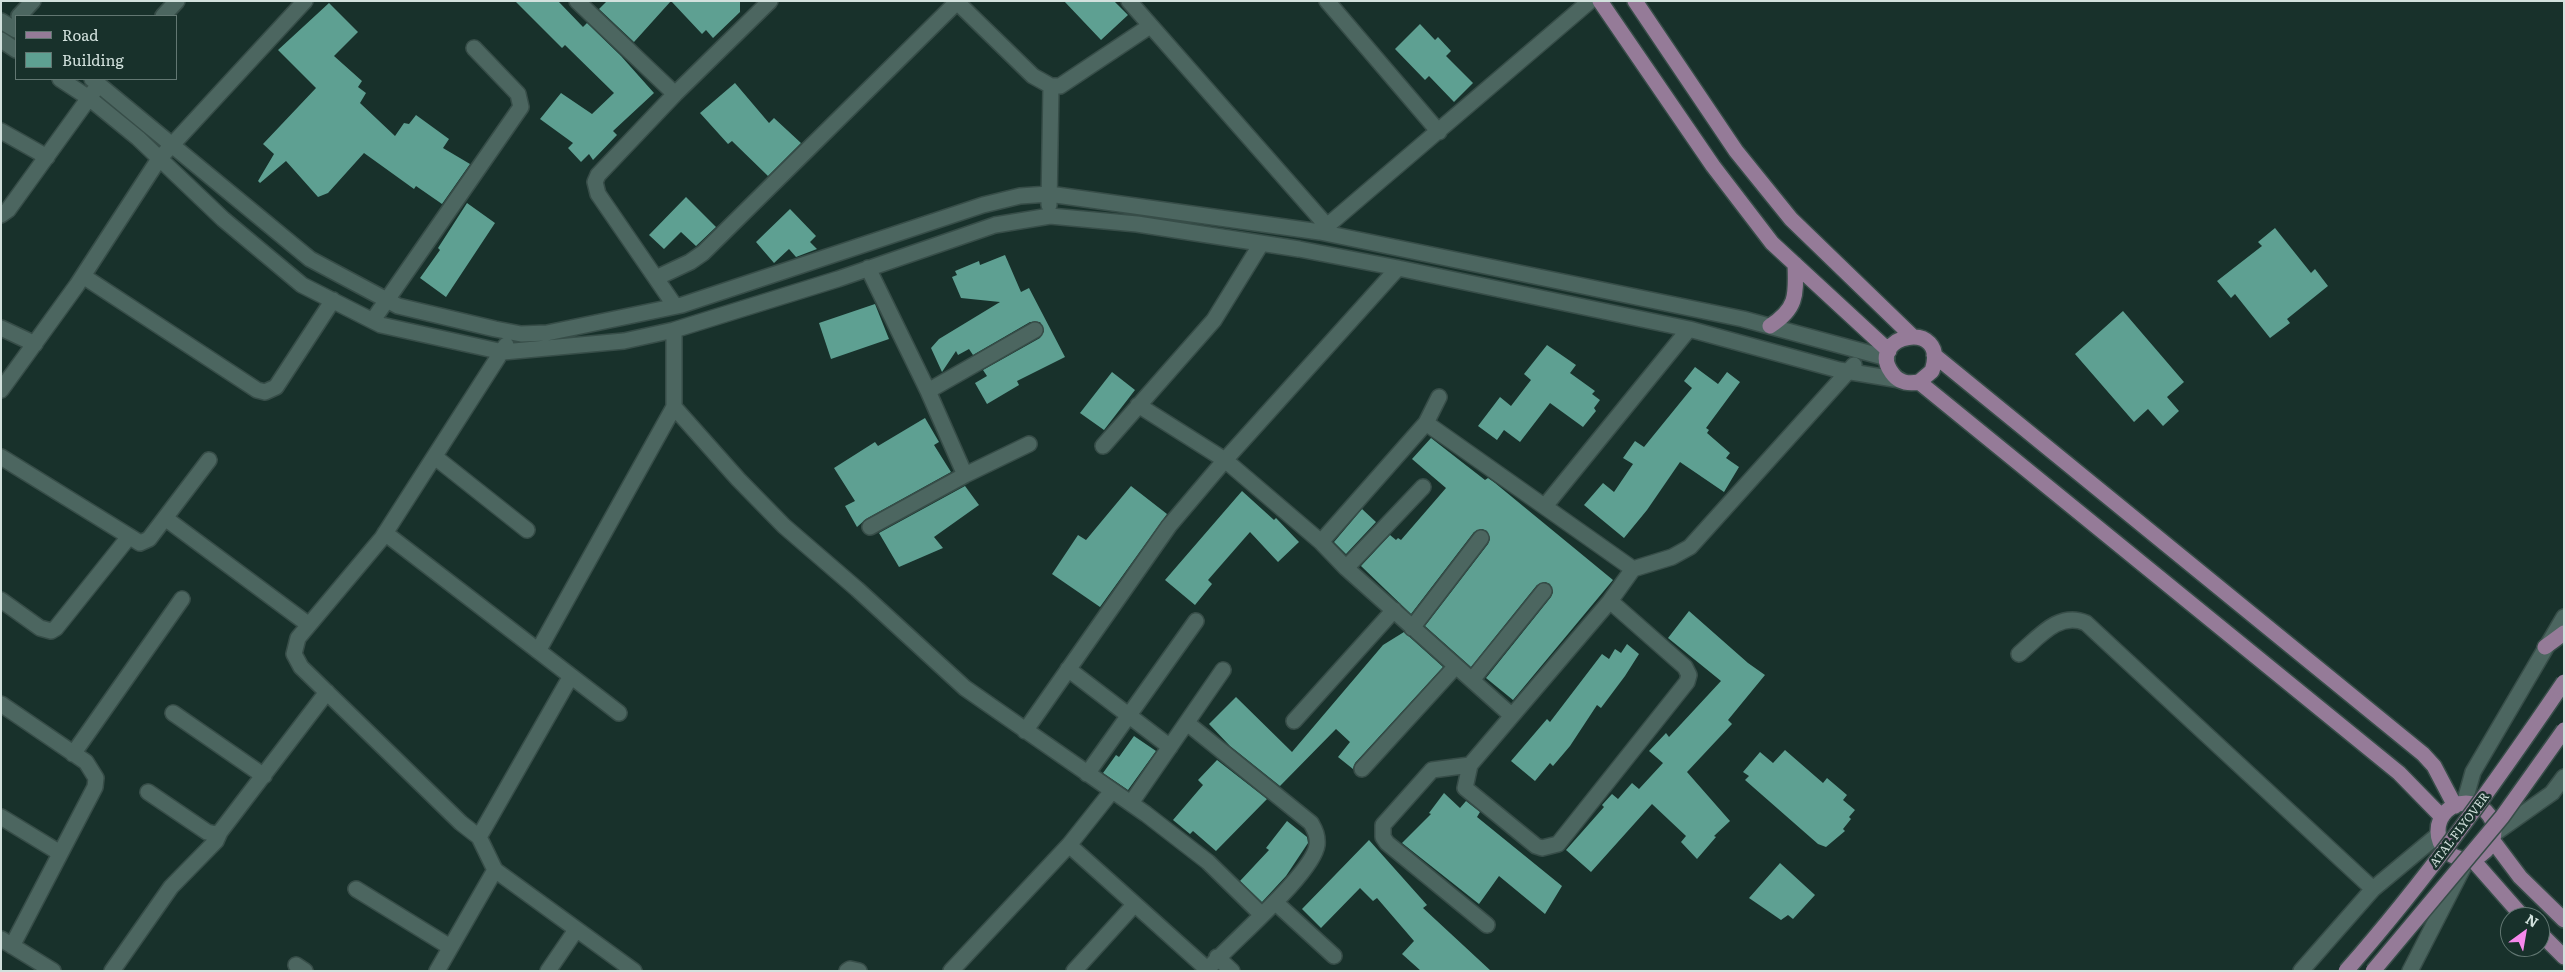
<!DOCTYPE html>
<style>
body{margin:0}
#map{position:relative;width:2565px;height:972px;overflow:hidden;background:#18312b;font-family:Literata,serif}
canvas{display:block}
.frame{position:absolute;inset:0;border:2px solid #d2e1dd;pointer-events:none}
.legend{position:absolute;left:15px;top:15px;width:162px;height:65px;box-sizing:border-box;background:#18312b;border:1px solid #627772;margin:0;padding:6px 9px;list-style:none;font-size:15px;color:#d2e1dd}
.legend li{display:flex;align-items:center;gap:10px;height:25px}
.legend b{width:25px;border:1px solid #627772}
.north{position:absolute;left:2500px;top:907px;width:50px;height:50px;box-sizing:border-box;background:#18312b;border:1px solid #627772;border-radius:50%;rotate:32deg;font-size:14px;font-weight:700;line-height:20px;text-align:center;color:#d2e1dd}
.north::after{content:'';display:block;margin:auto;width:18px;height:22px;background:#f788ec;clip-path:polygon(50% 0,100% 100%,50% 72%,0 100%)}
</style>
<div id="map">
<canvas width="2565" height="972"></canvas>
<div class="frame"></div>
<ul class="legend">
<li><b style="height:6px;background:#957b98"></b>Road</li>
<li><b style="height:14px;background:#5ea092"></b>Building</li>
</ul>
<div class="north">N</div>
</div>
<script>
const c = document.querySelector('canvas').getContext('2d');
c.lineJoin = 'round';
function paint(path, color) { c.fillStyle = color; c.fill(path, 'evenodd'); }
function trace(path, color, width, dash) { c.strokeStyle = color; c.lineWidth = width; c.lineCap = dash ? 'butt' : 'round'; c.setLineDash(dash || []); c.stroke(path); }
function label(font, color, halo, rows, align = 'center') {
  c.font = font + ' Literata,serif'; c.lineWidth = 5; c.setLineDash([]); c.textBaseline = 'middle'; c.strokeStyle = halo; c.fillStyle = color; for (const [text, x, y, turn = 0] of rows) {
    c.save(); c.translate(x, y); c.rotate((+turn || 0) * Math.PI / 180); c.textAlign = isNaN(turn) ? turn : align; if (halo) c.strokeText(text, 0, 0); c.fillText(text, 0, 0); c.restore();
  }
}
paint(new Path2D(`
 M515,1h43l25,26 4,-4 34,33 33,37 -41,38 4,4 -24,25 -4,-6 -8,8 -13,-14 5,-5 -33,-24 21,-26 31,21 22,-21 -49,-48 -3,3z
 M607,1h133v11l-27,26 -7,-8 -4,4 -31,-33 -37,41 -35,-33z
 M1064,1h50l14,14 -27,25z
 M329,3l29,29 -24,24 28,25 -4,6 8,6 -6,10 35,33 9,-13 5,1 7,-9 33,24 -6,9 27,16 -28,40 -26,-18 -2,3 -50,-36 -36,40 -10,4 -32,-36 -26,22 -2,-2 16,-27 -11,-10 53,-56 -38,-38z
 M1420,24l15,16 3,-3 13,14 -5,5 27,27 -19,19 -25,-26 -4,4 -30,-31z
 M735,83l34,40 5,-5 27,25 -33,33 -36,-35 -4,3 -28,-31z
 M686,197l30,30 -20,19 -15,-14 -17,17 -15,-14z
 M467,203l28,20 -49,74 -26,-19 20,-28 -2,-2z
 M790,209l26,27 -6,6 7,7 -21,8 -7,-8 -15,14 -18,-21z
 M2275,228l36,45 4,-4 13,17 -41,33 3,4 -20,15 -35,-44 -4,4 -14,-17 45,-35 -4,-4z
 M1005,255l16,37 8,-4 36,69 -48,24 2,4 -32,19 -12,-21 12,-7 -4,-6 57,-32 4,-7 -4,-9h-10l-57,33 -4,-6 -11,6 -2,-4 -14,21 -11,-24 8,-9 61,-37 -39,-4 -9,-21 5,-2 -2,-4 24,-10 1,4z
 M875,304l14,35 -58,20 -12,-36z
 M2123,311l61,71 -17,15 12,14 -16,15 -15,-17 -14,13 -59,-68z
 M1547,345l29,20 -6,8 25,18 -3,3 8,6 -6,8 2,3 -13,16 -33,-24 -30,39 -16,-12 -7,10 -19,-14 22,-29 11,9 20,-26 -7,-6z
 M1695,367l23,17 9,-12 13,10 -34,46 3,2 -2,3 23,20 -4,5 13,9 -15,25 -44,-30 -33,48 -23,28 -40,-33 19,-22 11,9 19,-28 -10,-6 12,-17 9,6 48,-59 -8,-7z
 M1112,372l23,18 -31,40 -24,-17z
 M925,418l14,24 -5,3 17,27 -85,47 -9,8 -12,-21 10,-5 -21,-33 41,-26 3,4z
 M1431,438l54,42 3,-2 7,5 118,97 -100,120 -27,-22 65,-81 2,-5 -3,-8 -5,-2 -8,3 -66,82 -46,-41 63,-82 2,-5 -3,-8 -5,-2 -8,3 -63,82 -50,-48 29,-31 6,5 2,-2 3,2 45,-52 -34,-29z
 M965,486l14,19 -45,32 9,11 -44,19 -20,-34z
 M1131,486l36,28 -67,93 -48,-33 26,-39 8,5z
 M1242,491l32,29 2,-2 23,24 -21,20 -28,-30 -42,48 4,4 -17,21 -30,-25z
 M1362,509l14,13 -30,32 -12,-12z
 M1689,611l59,52 17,12 -37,45 4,4 -45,48 43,49 -16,15 2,1 -19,22 -16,-17 5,-6 -34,-32 -61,68 -25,-22 38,-43 -2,-2 10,-11 6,5 14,-16 7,6 24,-26 -14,-12 17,-18 3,4 52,-56 -53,-43z
 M1404,632l39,35 -88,96 -2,6 -15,-12 12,-15 -14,-13 -56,57 -50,-40 -21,-22 27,-27 56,55 91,-107z
 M1627,644l12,10 -14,22 -24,32 -4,-3 -27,41 -17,20 -3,-3 -15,18 -24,-20 36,-42 3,3 52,-68 7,5 6,-10 6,4z
 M1134,736l22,15 -28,39 -25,-17 13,-18 3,2z
 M1785,750l38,33 4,-5 20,17 -4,5 12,10 -6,7 2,2 -8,10 2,2 -19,16 -8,-3 -73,-64 4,-4 -6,-4 17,-20 13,11z
 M1217,760l50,39 -51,52 -23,-20 -3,3 -17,-14 30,-35 -5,-5z
 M1444,793l16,15 6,-7 14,11 -3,5 85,69 -17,28 -46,-38 -20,28 -77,-61 29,-29 -2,-1z
 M1287,821l20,16 1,6 -22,33 -24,26 -22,-21 29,-31 -3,-2z
 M1369,840l58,65 -4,3 68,63h-70l-19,-17 12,-13 -37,-43 -4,3 -13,-13 -39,40 -19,-19z
 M1780,863l35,32 -22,24 -5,-4 -7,5 -32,-22z`), '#5ea092');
const minor = new Path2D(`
 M577,1l98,93
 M956,1l77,75 18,10h9l90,-60
 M1129,1l198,225
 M1327,1l112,131
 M19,16l14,-15
 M163,16l14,-15
 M1,21l15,9
 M1,40l15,10
 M60,79l29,19 49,40 85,81 79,66 79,40 122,27 121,-11 50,-11 164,-51 157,-54 55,-9 87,8 162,25 99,19 291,61 150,41 61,10
 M92,79l218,180 88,47 97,23 26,5 26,-1 135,-28 301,-100 37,-9 29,-2 271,38 423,87 144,39
 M1,131l46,26
 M1049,205l2,-119
 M1,215l7,-5 86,-119
 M1320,232l270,-231
 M868,268l60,123 37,84
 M83,276l174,114 8,2 11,-5 57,-87
 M656,278l34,-16 13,-9 254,-251
 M675,306l-77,-112 -3,-12 3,-7 77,-81 95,-93
 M373,320l148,-213 -3,-13 -44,-46
 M1,328l34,16
 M674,330v77l64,72 46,47 73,63 108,99 181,126 62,48 54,53
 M1,390l76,-105 82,-126 146,-158
 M928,391l107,-61
 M1138,405l87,55 96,82 105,-119 13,-26
 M1426,423l207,146 -23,32
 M1103,446l111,-126 47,-76
 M1,457l139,86 9,-4 60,-79
 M435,457l92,73
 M1545,506l144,-177
 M165,518l144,107
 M870,527l95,-52 64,-31
 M385,533l234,180
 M1321,542l25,26 165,147
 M1346,568l77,-81
 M1633,569l39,-12 18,-10 164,-182
 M1,600l39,28 11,3 5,-3 72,-90
 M1610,601l75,66 4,8 -2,7 -129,162 -16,4 -6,-2 -71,-58 5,-23z
 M1412,628l69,-90
 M538,651l136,-244
 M2019,654c20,-17 40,-43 67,-31l287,266
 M1068,669l102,78
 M1472,680l72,-89
 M1,704l85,58 10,16 -1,9 -83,159
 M173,713l91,63
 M1294,721l100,-111
 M1187,723l124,100c4,7 7,13 6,22 -4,29 -89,100 -111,126
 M1025,731l144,-205 56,-66 173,-192
 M73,754l109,-155
 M1470,765l-38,5 -49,55v12l4,6 100,82
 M1362,769l94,-103
 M1087,774l109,-153
 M148,792l59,40 8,2 5,-2 107,-140
 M1131,803l92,-133
 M2464,804l9,-32 91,-155
 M1,817l59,36
 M2494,834l58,-41 12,-16
 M479,837l92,-161
 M1069,845l138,124
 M495,870l139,101
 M356,889l94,58
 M1275,902l59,54
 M1,939l52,32
 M1217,957l15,14
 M296,965l9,6
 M112,971l59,-84 45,-46 4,-9
 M437,971l58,-101 -16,-33 -18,-14 -160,-156 -7,-13 4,-16 84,-100 124,-193
 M548,971l28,-41
 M847,971l3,-2 9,2
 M951,971l118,-126 43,-54
 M1074,971l60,-66
 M2301,971l72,-82 66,-55
 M2410,971l53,-103`);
const major = new Path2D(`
 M1600,1l113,165 59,77 117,108
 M1635,1l101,150 55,68 121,117
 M1770,326c28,-18 26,-32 25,-62
 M1934,355l489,399 11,12 21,40
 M1919,382l13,-11c18,-54 -68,-36 -40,2 7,10 16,11 27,9l480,391 43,44
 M2545,647l19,-14
 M2438 831a28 28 0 1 1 56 0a28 28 0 1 1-56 0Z
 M2493,841l27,36 44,43
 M2472,859l51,58
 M2540,933l24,24`);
trace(minor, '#374d48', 18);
trace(major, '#374d48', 18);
trace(minor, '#4c6660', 15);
trace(major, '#957b98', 15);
const majorBridge = new Path2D(`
 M2346,971c80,-91 150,-189 218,-289
 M2373,971l129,-154 62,-87`);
trace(majorBridge, '#374d48', 18, []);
trace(majorBridge, '#957b98', 15);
label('12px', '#d2e1dd', '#18312b', [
 ["ATAL FLYOVER",2460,830,-53]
]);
</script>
